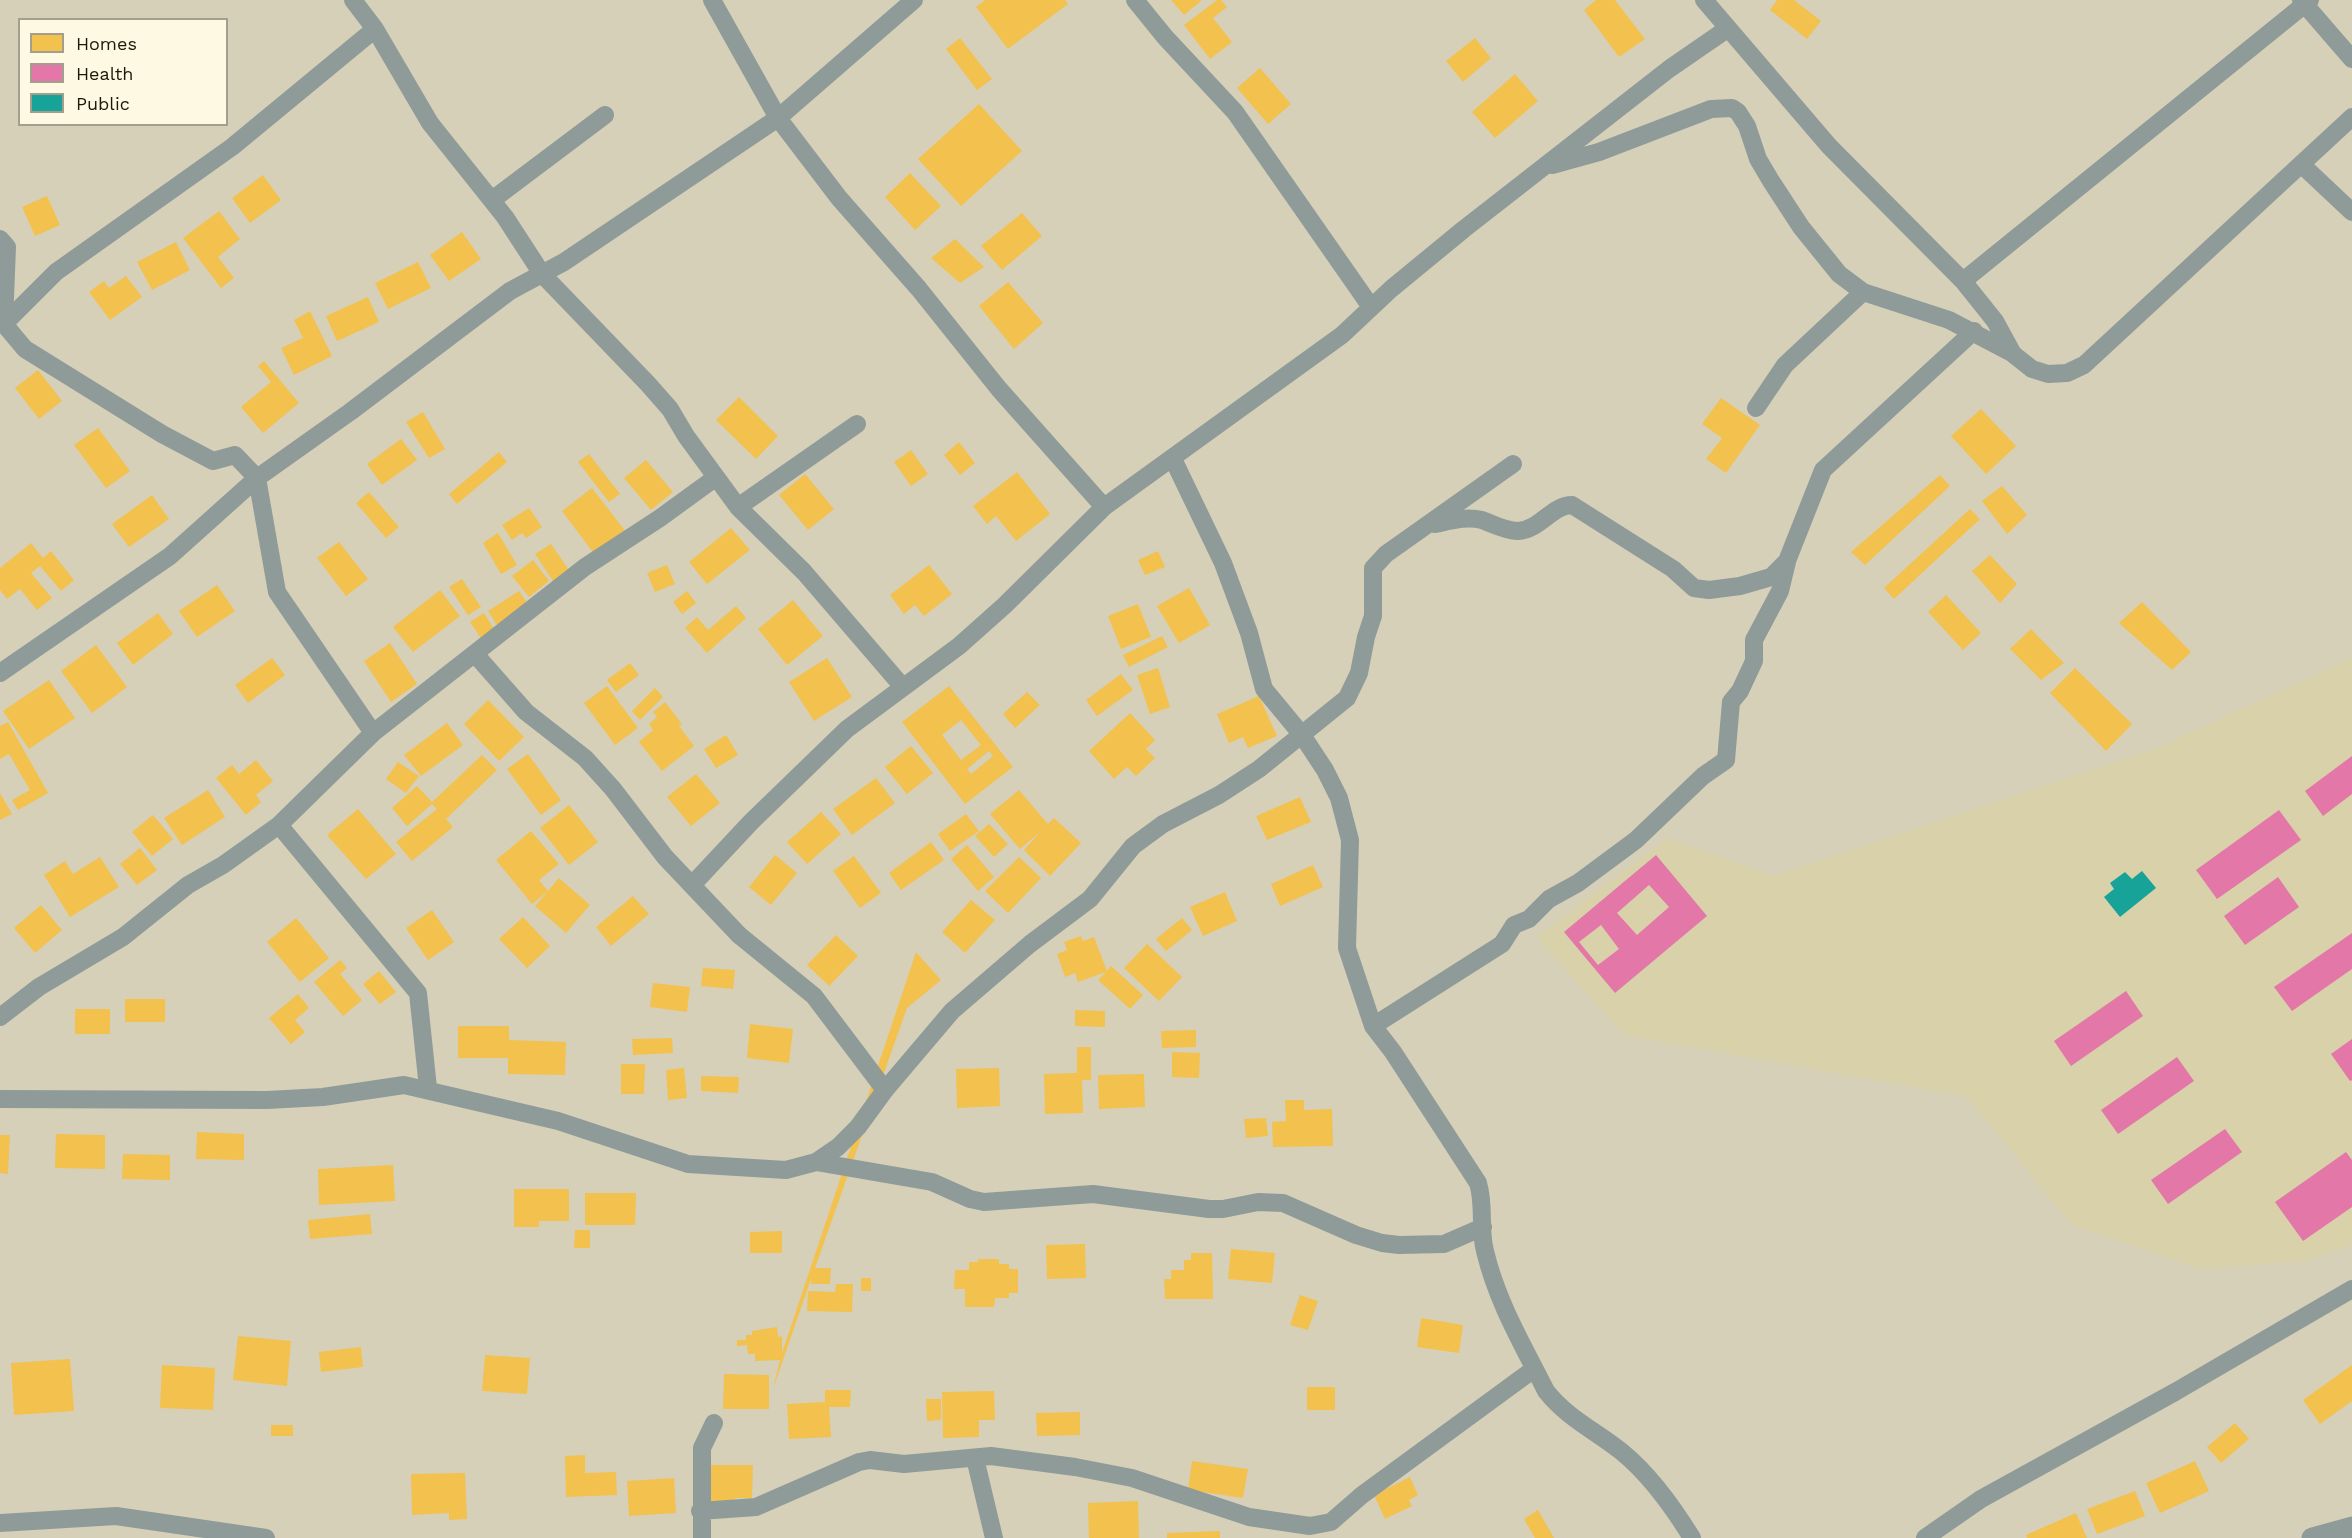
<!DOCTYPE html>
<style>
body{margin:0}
#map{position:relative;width:2352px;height:1538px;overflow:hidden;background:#d6d0b9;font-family:"Work Sans",sans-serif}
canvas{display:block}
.legend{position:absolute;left:18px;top:18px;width:210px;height:108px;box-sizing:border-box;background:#fef9e3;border:2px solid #a49f8c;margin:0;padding:8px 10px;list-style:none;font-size:18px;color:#1c1909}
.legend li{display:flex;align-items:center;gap:12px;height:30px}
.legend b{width:30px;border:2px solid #a49f8c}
</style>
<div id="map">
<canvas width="2352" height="1538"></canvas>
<ul class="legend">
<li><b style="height:16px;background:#f2c14e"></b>Homes</li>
<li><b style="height:16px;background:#e377a8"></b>Health</li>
<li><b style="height:16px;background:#17a398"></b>Public</li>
</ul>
</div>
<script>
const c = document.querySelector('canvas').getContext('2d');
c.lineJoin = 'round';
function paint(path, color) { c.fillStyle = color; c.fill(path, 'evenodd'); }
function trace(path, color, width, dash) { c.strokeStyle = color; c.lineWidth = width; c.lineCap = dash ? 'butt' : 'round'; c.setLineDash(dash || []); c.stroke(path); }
paint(new Path2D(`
 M2352,658v587l-45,16 -107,8 -128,-44 -105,-128 -343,-62 -88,-98 132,-99 106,38 378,-126z`), '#d9d1aa');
paint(new Path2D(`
 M985,0h80l3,4 -60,45 -32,-42z
 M1171,0h31l-18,15z
 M1217,0h4l6,7 -14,11 19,24 -22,17 -26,-34z
 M1596,0h19l30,39 -26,18 -35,-47z
 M1777,0h17l27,21 -14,18 -37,-29z
 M960,38l32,41 -15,11 -31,-41z
 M1475,38l16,20 -28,24 -17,-21z
 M1260,68l31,36 -23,20 -31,-36z
 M1515,74l23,27 -43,37 -23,-26z
 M979,104l43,47 -61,55 -43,-47z
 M910,173l31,33 -26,24 -30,-33z
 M263,175l18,25 -31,23 -18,-25z
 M47,196l13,29 -25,11 -13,-29z
 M219,211l21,28 -22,18 16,21 -13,10 -38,-50z
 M1022,213l20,23 -40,34 -21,-24z
 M462,232l19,27 -32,22 -19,-26z
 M955,239l29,28 -24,16 -29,-25z
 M176,242l14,28 -38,20 -15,-28z
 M418,262l13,26 -43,21 -13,-26z
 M126,276l16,21 -32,23 -21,-28 15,-11 5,7z
 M1008,282l35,41 -29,26 -35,-43z
 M368,297l11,25 -42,19 -11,-25z
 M310,311l22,45 -38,19 -13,-27 22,-10 -9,-18z
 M264,361l35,42 -36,30 -22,-26 30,-25 -13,-16z
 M38,370l24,31 -23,18 -24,-31z
 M739,397l39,39 -22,23 -40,-39z
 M1721,398l39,27 -34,48 -20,-14 16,-21 -20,-14z
 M1981,409l35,37 -30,28 -35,-38z
 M423,412l22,37 -16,9 -23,-36z
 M98,428l32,43 -24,17 -32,-43z
 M401,439l16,21 -35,25 -15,-21z
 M959,442l16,21 -15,12 -16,-20z
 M911,450l17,24 -17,12 -17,-24z
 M499,452l8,10 -50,42 -8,-10z
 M589,454l31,40 -11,8 -31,-40z
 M646,460l27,32 -22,18 -27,-32z
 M1017,472l33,42 -34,27 -20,-25 -9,8 -14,-18z
 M805,474l29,35 -26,21 -29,-35z
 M1940,475l10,11 -85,79 -14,-13z
 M2002,486l25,29 -20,19 -25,-33z
 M592,488l34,44 -31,23 -33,-44z
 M369,492l30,35 -13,11 -30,-35z
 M152,495l17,24 -40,28 -17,-23z
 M529,508l13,19 -16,11 -4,-5 -10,7 -10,-15z
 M1970,509l10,10 -86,80 -10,-11z
 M731,528l19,22 -43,34 -18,-22z
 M498,533l19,32 -16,9 -18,-31z
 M339,542l29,37 -22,17 -29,-38z
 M31,543l12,15 8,-7 23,29 -13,11 -21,-25 -9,7 21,25 -15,12 -17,-21 -13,10 -7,-9v-22z
 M551,544l20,29 -16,11 -20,-30z
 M1158,551l7,16 -20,8 -7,-15z
 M1990,555l27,29 -17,19 -28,-32z
 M533,560l16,21 -20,16 -17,-21z
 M667,565l8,19 -20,8 -8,-19z
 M929,565l23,29 -28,22 -9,-11 -11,9 -14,-19z
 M462,579l19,28 -13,8 -19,-28z
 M217,585l18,26 -38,26 -18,-26z
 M1189,588l21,37 -31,18 -22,-37z
 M440,590l20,26 -47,36 -20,-25z
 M519,591l9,13 -31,21 -9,-14z
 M687,591l9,12 -14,11 -9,-12z
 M1946,595l35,38 -18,17 -35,-38z
 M793,600l30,36 -36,29 -29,-36z
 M2142,602l49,50 -19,18 -53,-47z
 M1138,604l13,33 -30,12 -13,-33z
 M736,606l10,12 -39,35 -22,-25 12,-11 11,13z
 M158,613l15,21 -40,31 -16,-22z
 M484,613l10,16 -13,9 -11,-16z
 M2031,629l33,34 -23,17 -31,-31z
 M1162,636l6,11 -39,20 -6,-12z
 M390,643l27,41 -26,18 -27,-41z
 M96,645l31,42 -35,26 -31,-42z
 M272,658l13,17 -37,28 -13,-18z
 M827,658l25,39 -38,24 -25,-39z
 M630,663l9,12 -23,17 -9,-12z
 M1158,668l12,39 -20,7 -13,-39z
 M2075,668l57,56 -26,27 -56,-58z
 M1121,674l12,16 -36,26 -11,-16z
 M49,680l26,38 -46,31 -26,-38z
 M607,686l31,42 -23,17 -31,-42z
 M949,686l64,81 -48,37 -63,-82zM961,720l20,25 -20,15 -19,-25zM989,751l4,5 -22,18 -4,-5z
 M655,688l8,9 -23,23 -8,-9z
 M1027,692l13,13 -25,23 -12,-14z
 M1259,696l18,40 -29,12 -5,-11 -14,6 -12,-29z
 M488,700l36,37 -25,24 -35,-37z
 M665,702l17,22 -3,2 15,20 -32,25 -23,-29 14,-12 -4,-6 8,-7 -4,-5z
 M1130,713l25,27 -9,9 9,9 -19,18 -9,-9 -13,12 -25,-28z
 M8,722l40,71 -30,17 -6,-10 18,-10 -21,-36 -9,5v-33z
 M447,723l16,22 -42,31 -17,-21z
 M726,735l12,20 -22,13 -12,-19z
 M911,746l22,27 -26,21 -22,-27z
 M528,754l33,46 -20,15 -34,-46z
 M482,755l15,15 -51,49 7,8 -41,34 -16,-19 41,-33 -5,-5 -25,22 -15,-18 25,-22 15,16z
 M256,760l17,21 -17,14 5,7 -15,13 -30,-37 16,-13 7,9z
 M398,762l21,14 -13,17 -20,-14z
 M696,774l24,29 -29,23 -24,-29z
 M876,778l19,25 -43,32 -19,-26z
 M208,790l17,27 -43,28 -18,-27z
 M1019,790l29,34 6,-6 27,25 -31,33 -26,-26 16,-18 -20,17 -30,-35z
 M0,793l12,21 -12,6z
 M1300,797l11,25 -44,18 -11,-24z
 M569,805l29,37 -29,23 -29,-37z
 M358,809l38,45 -30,25 -39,-44z
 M821,812l20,22 -34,30 -20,-22z
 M966,814l13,17 -29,20 -12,-17z
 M153,815l20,24 -21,17 -20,-24z
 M989,824l19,20 -14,13 -19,-21z
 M531,831l28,33 -20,16 9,11 -16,13 -36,-44z
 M931,842l13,18 -43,30 -12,-17z
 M967,845l27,32 -16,14 -27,-32z
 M140,848l17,22 -20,15 -17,-21z
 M775,855l22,18 -26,32 -22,-18z
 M854,856l27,37 -21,15 -27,-37z
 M100,857l19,30 -49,30 -26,-42 21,-14 8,13z
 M1019,857l22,21 -33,35 -23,-22z
 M1313,865l10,22 -43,19 -9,-22z
 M559,878l31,27 -24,28 -31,-27z
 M1225,892l12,29 -34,15 -13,-29z
 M633,896l16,18 -38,32 -15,-19z
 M971,900l24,20 -30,33 -23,-21z
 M41,905l21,25 -27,23 -21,-25z
 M432,910l22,32 -26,18 -22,-32z
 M523,917l27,29 -23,22 -28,-29z
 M296,918l33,40 -29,24 -33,-40z
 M1182,918l10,12 -26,21 -10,-12z
 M836,935l22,21 -29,30 -22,-21z
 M1081,936l2,5 11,-4 13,34 4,-5 32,29 -13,14 -32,-29 8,-8 -28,10 -3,-9 -10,4 -8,-23 10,-4 -3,-8z
 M1147,944l35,33 -23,24 -35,-33z
 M916,952l25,28 -34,28 -92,260h16l-1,16h-19v-5l-38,110 7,-29 -25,1v-7h-7l-1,-9 -10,1v-6h9v-5h6v-4l25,-4 1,10 4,-1v17z
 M340,960l7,8 -7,6 22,26 -19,16 -29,-34z
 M703,968l32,2 -2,19 -32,-3z
 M379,971l17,21 -16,12 -17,-20z
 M653,983l37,4 -3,25 -37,-5z
 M298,994l11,14 -14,12 10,12 -14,12 -22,-26z
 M125,999h40v23h-40z
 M75,1009h35v25h-35z
 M1075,1010l30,1v16l-30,-1z
 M750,1024l43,5 -4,34 -42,-5z
 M458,1026h51v14l57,2 -1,33 -57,-1v-16h-50z
 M1196,1030v17l-34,1 -1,-17z
 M672,1038l1,15 -40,2 -1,-16z
 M1077,1047h14v33h-9l1,33 -38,1 -1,-40 33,-1z
 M1172,1052l28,1 -1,25 -27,-1z
 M621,1064h24l-1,30h-23z
 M684,1068l3,30 -19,2 -2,-30z
 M999,1068l1,38 -43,2 -1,-39z
 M1144,1074l1,33 -46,2 -1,-34z
 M701,1076l38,1 -1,16 -37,-2z
 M1285,1100h19v10l28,-1 1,37 -60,1 -1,-25 14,-1z
 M1266,1118l2,18 -22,2 -2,-19z
 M197,1132l47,2v26l-48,-1z
 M56,1134l49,1v34l-50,-1z
 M0,1135h10l-2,39 -8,-1z
 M123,1154l47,1v25l-48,-1z
 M393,1165l2,36 -76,4 -1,-36z
 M514,1189h55v32h-30v6h-25z
 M585,1193h51l-1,32h-50z
 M370,1214l2,20 -62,5 -2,-19z
 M575,1230h15v18h-16z
 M782,1231v22h-32v-21z
 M1085,1244l1,34 -39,1 -1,-34z
 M1231,1249l44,4 -3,30 -44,-4z
 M1191,1253h21l1,46h-48l-1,-20h7v-9h13v-10h7z
 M978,1259h21v5h10v5h9v24h-9v5h-14l-1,9h-29v-18h-11l1,-19h14v-8h9z
 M861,1278h10v13h-10z
 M836,1284h17l-1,28 -45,-1 1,-20 27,1z
 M1300,1295l18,6 -10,29 -18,-5z
 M1421,1318l42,7 -4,28 -42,-6z
 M238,1336l53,5 -4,45 -54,-6z
 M361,1347l2,20 -42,5 -2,-20z
 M485,1355l45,3 -3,36 -45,-3z
 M70,1359l4,52 -60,4 -3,-52z
 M162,1365l53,3 -2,42 -53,-2z
 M2352,1365v36l-32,23 -17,-24z
 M724,1374l45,1v34h-46z
 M1307,1387h28v23h-28z
 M825,1390h26l-1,17h-21l2,30 -42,2 -2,-35 38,-2z
 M994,1391l1,29h-16v17l-36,1 -1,-46z
 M926,1399h15v21l-14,1z
 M1080,1412v23l-43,1 -1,-23z
 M2235,1423l14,16 -28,24 -14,-16z
 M271,1425h22v11h-22z
 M585,1455v18l31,-1 1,23 -51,2 -1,-41z
 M1192,1461l56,8 -5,29 -55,-8z
 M2195,1461l14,30 -49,22 -14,-30z
 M710,1465h43l-1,33h-17l-3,5 -22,2z
 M465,1473l2,46 -18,1v-7l-37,2 -1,-41z
 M1410,1477l8,18 -9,5 3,6 -27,13 -11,-24z
 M674,1478l2,35 -47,3 -2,-35z
 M2135,1491l10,25 -48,18 -10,-25z
 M1138,1501l1,37h-50l-1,-35z
 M1538,1510l16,28h-19l-11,-19z
 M2076,1513l11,25h-60l-1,-3z
 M1220,1531v7h-53v-5z`), '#f2c14e');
paint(new Path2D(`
 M2352,756v38l-29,22 -18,-25z
 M2279,810l22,30 -84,59 -21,-29z
 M1656,855l51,61 -92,77 -51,-61zM1649,885l20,22 -32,28 -20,-22zM1601,925l18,24 -21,16 -19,-23z
 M2278,877l21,30 -54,38 -21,-29z
 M2352,933v36l-60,42 -18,-24z
 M2126,991l17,25 -72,50 -17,-25z
 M2352,1039v41l-2,1 -19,-27z
 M2177,1057l17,24 -76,53 -17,-24z
 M2225,1129l17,23 -74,52 -17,-24z
 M2346,1152l6,8v47l-49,34 -28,-39z`), '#e377a8');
paint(new Path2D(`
 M2142,871l14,17 -36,29 -16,-20 10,-8 -4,-6 15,-11 7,7z`), '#17a398');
trace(new Path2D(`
 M353,0l22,29 55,94 75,94 37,57 106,110 22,25 16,27 52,71 66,65 98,114
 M712,0l66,118 61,80 80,91 80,100 105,118
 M1135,0l30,37 70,75 136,195
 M1704,0l125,146 134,135 32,40 18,33 19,15 16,5 19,-1 17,-8 268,-248
 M2301,0l51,59
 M1552,165l47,-13 112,-43 21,-1 6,4 9,14 11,33 13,22 30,46 38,47 24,18 86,28 63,33
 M2302,165l50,47
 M492,200l113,-85
 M0,239l7,8 -3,77 52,-52 176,-125 143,-118
 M1963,281l347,-281
 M4,324l21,25 137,85 51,27 22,-6 22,23 20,114 96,141
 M1756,408l29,-43 78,-73
 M1173,459l50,104 26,70 15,56 38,46 23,35 14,28 11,42 -3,108 26,78 20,26 85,131c7,23 1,45 7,68 12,51 38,94 61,140 21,27 50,40 76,61 28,23 51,55 70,86
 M738,507l119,-83
 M1435,524c15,-3 31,-8 47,-4 11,4 23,11 36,11 22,-1 34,-26 54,-26l101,64 21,19 15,2 31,-4 31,-9 16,-16 36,-91 151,-139
 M475,654l51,58 59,46 28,31 52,68 74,78 75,61 71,94
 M0,673l170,-117 87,-78 93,-66 160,-121 54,-29 214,-144 136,-118
 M279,825l139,168 10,95
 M693,884l58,-62 96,-93 112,-83 46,-41 99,-98 238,-172 49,-46 73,-60 205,-160 58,-40
 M0,1017l39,-30 84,-50 65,-52 35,-20 56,-40 94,-92 212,-166 75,-49 55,-40
 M1373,1026l129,-82 12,-19 15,-6 20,-20 29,-16 58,-43 67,-64 23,-16 5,-58 9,-11 14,-30v-21l26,-49 7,-29
 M0,1099l267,1 56,-3 81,-12 154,36 130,43 98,6 30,-8 22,-15 20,-20 27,-37 67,-79 78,-67 60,-45 43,-53 30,-22 56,-29 40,-26 88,-71 12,-25 7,-36 7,-21v-48l13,-14 127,-90
 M816,1162l116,20 38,17 14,3 109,-8 116,15h14l35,-7 25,1 73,32 26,8 17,2 45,-1 39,-17
 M975,1458l19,80
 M700,1511l56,-4 103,-45 11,-2 34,4 87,-8 84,11 57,11 117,39 61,9 21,-4 31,-27 172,-126
 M0,1523l116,-7 150,22
 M702,1538v-90l12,-25
 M1925,1538l56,-39 194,-107 177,-103`), '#8f9b99', 18);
trace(new Path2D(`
 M2312,1538l40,-11`), '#8f9b99', 21);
</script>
